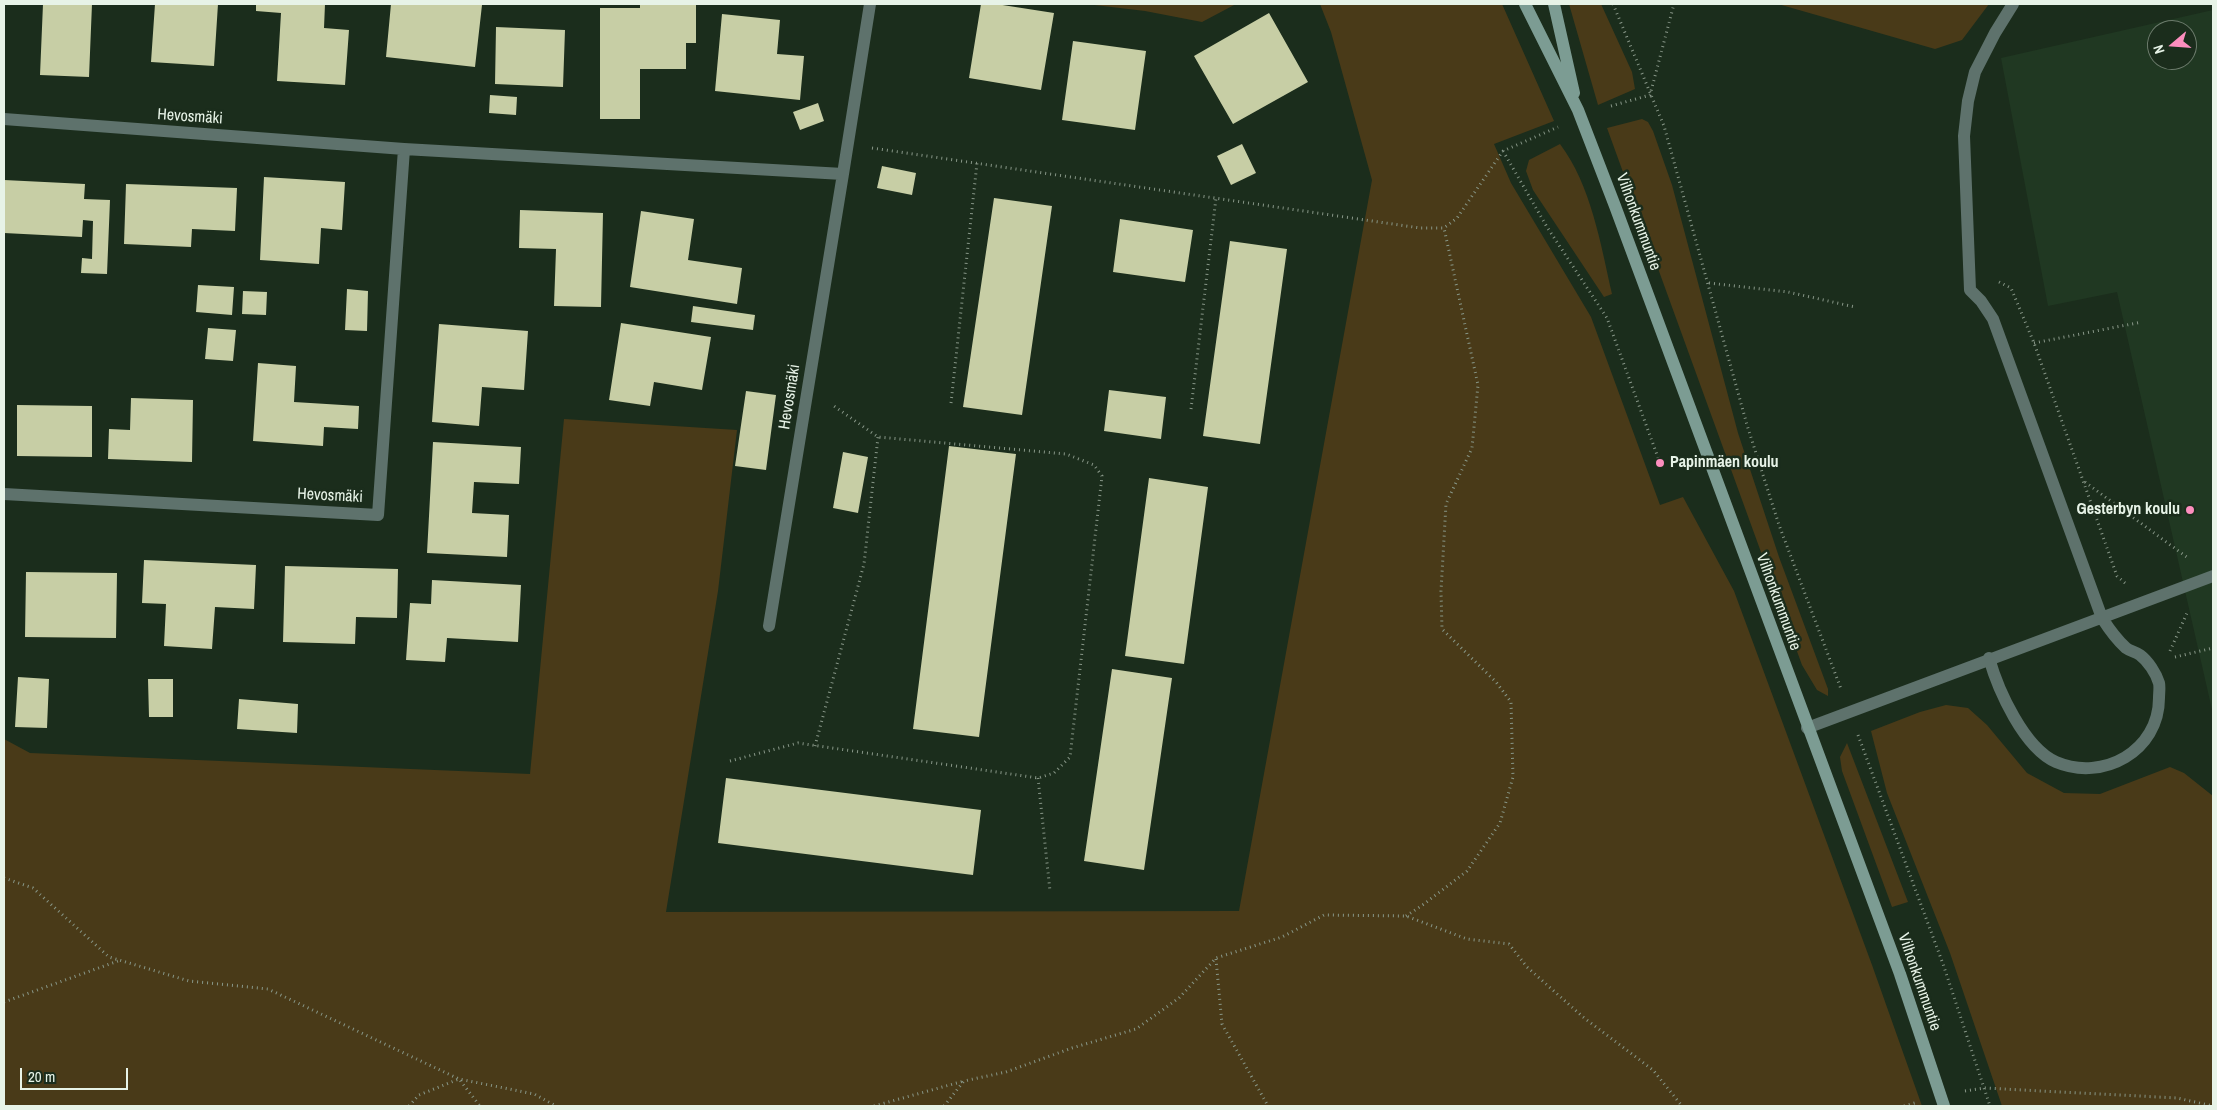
<!DOCTYPE html>
<meta charset="utf-8">
<style>
body{margin:0}
#map{position:relative;width:2217px;height:1110px;overflow:hidden;background:#1b2d1c;font-family:"Archivo Narrow",sans-serif}
canvas{display:block}
.frame{position:absolute;inset:0;border:5px solid #e7f3e7;pointer-events:none}
.north{position:absolute;left:2147px;top:20px;width:50px;height:50px;box-sizing:border-box;background:#1b2d1c;border:1px solid #6d7c6d;border-radius:50%;rotate:252deg;font-size:14px;font-weight:700;line-height:20px;text-align:center;color:#e7f3e7}
.north::after{content:'';display:block;margin:auto;width:18px;height:22px;background:#fd8ebe;clip-path:polygon(50% 0,100% 100%,50% 72%,0 100%)}
.scale{position:absolute;left:20px;top:1068px;width:108px;height:22px;box-sizing:border-box;border:2px solid #e7f3e7;border-top:0;padding-left:6px;font-size:15px;line-height:18px;white-space:nowrap;color:#e7f3e7;-webkit-text-stroke:4px #1b2d1c;paint-order:stroke}
</style>
<div id="map">
<canvas width="2217" height="1110"></canvas>
<div class="frame"></div>
<div class="north">N</div>
<div class="scale">20 m</div>
</div>
<script>
const c = document.querySelector('canvas').getContext('2d');
c.lineJoin = 'round';
function paint(path, color) { c.fillStyle = color; c.fill(path, 'evenodd'); }
function trace(path, color, width, dash) { c.strokeStyle = color; c.lineWidth = width; c.lineCap = dash ? 'butt' : 'round'; c.setLineDash(dash || []); c.stroke(path); }
function label(font, color, halo, rows, align = 'center') {
  c.font = font + ' "Archivo Narrow",sans-serif'; c.lineWidth = 5; c.setLineDash([]); c.textBaseline = 'middle'; c.strokeStyle = halo; c.fillStyle = color; for (const [text, x, y, turn = 0] of rows) {
    c.save(); c.translate(x, y); c.rotate((+turn || 0) * Math.PI / 180); c.textAlign = isNaN(turn) ? turn : align; if (halo) c.strokeText(text, 0, 0); c.fillText(text, 0, 0); c.restore();
  }
}
paint(new Path2D(`
 M2213,10v704l-96,-422 -69,14 -47,-248zM2157,30h30v30h-30z`), '#203822');
paint(new Path2D(`
 M1086,4h150l-34,18 -57,-11z
 M1320,4h182l52,117 -60,23 17,39 80,134 69,188 23,-8 51,94 138,374 50,141h-1918v-367l26,14 500,21 34,-355 173,11 -19,161 -52,321 573,-1 133,-731 -41,-148z
 M1569,4h32l31,68 3,17 -37,16z
 M1778,4h211l-27,36 -27,9z
 M1642,119l6,3 5,9 19,54 66,248 41,124 49,132v7l-11,-6 -15,-25 -195,-537z
 M1560,144c31,41 41,101 52,150l-8,3 -71,-107 -7,-19 3,-11z
 M1946,705l22,3 19,17 40,48 37,20 36,1 70,-27 14,6 29,23v310h-211l-52,-153 -63,-160 -16,-62 49,-19z
 M1847,743l61,159 -16,5 -50,-136 -2,-14z`), '#493a18');
paint(new Path2D(`
 M43,4h49l-3,73 -49,-2z
 M155,4h63l-4,62 -63,-4z
 M256,4h69l-1,24 25,2 -4,55 -68,-4 4,-68 -25,-2z
 M391,4l91,1 -7,62 -89,-10z
 M640,4h56v39h-10v26h-46v50h-40v-111h40z
 M981,4h15l58,9 -13,77 -72,-12z
 M1269,13l39,69 -75,42 -39,-68z
 M722,14l58,6 -3,34 27,2 -4,44 -85,-9z
 M496,27l69,3 -2,57 -68,-3z
 M1073,41l73,10 -11,79 -73,-10z
 M490,95l27,2 -1,18 -27,-2z
 M818,103l6,18 -24,9 -7,-18z
 M1242,144l14,29 -25,12 -14,-29z
 M882,166l34,7 -4,22 -35,-7z
 M264,177l81,5 -3,48 -21,-2 -2,36 -59,-4z
 M4,180l81,4 -1,15 26,1 -3,74 -26,-1 1,-15 10,1 1,-38 -10,-1 -1,17 -78,-4z
 M126,184l111,4 -2,43 -43,-2 -1,18 -67,-3z
 M994,198l58,8 -30,209 -59,-8z
 M520,210l83,3 -2,94 -47,-1 2,-57 -37,-1z
 M641,211l53,8 -6,41 54,8 -5,36 -107,-17z
 M1120,219l73,11 -8,52 -72,-10z
 M1230,241l57,8 -27,195 -57,-8z
 M198,285l36,2 -2,28 -36,-3z
 M347,289l21,2 -1,40 -22,-1z
 M243,291l24,1 -1,23 -24,-1z
 M693,306l62,9 -2,15 -62,-8z
 M621,323l90,14 -9,53 -48,-8 -4,24 -41,-6z
 M439,324l89,7 -4,59 -42,-3 -3,39 -47,-4z
 M208,328l28,2 -3,31 -28,-2z
 M258,363l38,3 -2,36 65,4 -1,23 -34,-2 -1,19 -70,-5z
 M1109,390l57,7 -5,42 -57,-8z
 M746,391l30,4 -10,75 -31,-4z
 M131,398l62,2 -1,62 -84,-3 1,-30 21,1z
 M17,405l75,1v51l-75,-1z
 M433,442l88,5 -2,37 -45,-2 -2,31 37,2 -2,42 -80,-4z
 M949,446l67,8 -37,283 -66,-8z
 M843,452l25,5 -10,56 -25,-5z
 M1149,478l59,9 -24,177 -59,-8z
 M144,560l112,5 -2,44 -39,-2 -3,42 -48,-3 2,-42 -24,-1z
 M285,566l113,3 -1,49 -41,-1 -1,27 -72,-2z
 M26,572l91,1 -1,65 -91,-1z
 M432,580l89,5 -3,57 -71,-4 -2,24 -39,-2 4,-57 21,1z
 M1112,669l60,9 -28,192 -60,-9z
 M18,677l31,2 -2,49 -32,-1z
 M148,679h25v38h-24z
 M239,699l59,5 -1,29 -60,-4z
 M726,778l255,32 -8,65 -255,-32z`), '#c7cea5');
trace(new Path2D(`
 M1613,4l51,122 83,299 32,100 62,164
 M1611,106l39,-11 24,-91
 M872,148l548,80h24l13,-10 46,-67 55,-24
 M1503,151l44,76 60,91 53,145
 M1999,282l12,6 23,55 83,233 8,7
 M1709,283l79,9 67,15
 M2034,343l108,-21
 M951,403l26,-240
 M1191,409l25,-211
 M2085,482l103,76
 M2170,651l17,-38
 M2175,657l38,-9
 M1858,735l85,229 47,142
 M815,746l49,-182 14,-127
 M730,761l68,-18 240,35 16,-5 16,-16 32,-281 -8,-11 -28,-11 -188,-17 -47,-33
 M1038,778l12,113
 M4,878l29,10 76,69 80,24 79,8 191,90 75,15 22,12
 M1406,916l18,-12 43,-33 33,-48 13,-46 -2,-75 -15,-20 -54,-53 -1,-38 5,-87 26,-56 6,-63 -34,-157
 M1216,959l6,65 46,82
 M4,1002l114,-41
 M1965,1091l19,-3 193,10 36,8
 M409,1106l10,-11 40,-16 21,27
 M874,1106l90,-25
 M944,1106l20,-25 42,-9 66,-24 64,-19 43,-31 37,-40 66,-21 42,-22 82,1 61,23 42,5 18,23 56,50 70,53 29,36
 M1904,1106l14,-4`), '#889788', 3, [1, 4]);
trace(new Path2D(`
 M1989,658c9,32 35,90 67,104 47,20 103,-11 103,-64 0,-5 1,-11 0,-15 -3,-10 -11,-22 -19,-28 -4,-3 -10,-4 -14,-7 -10,-9 -17,-19 -24,-30l-109,-299 -12,-18 -11,-11 -6,-154 4,-35 7,-29 20,-39 18,-29
 M1807,728l406,-152`), '#5e726c', 12);
trace(new Path2D(`
 M4,119l400,30 439,25 27,-170
 M4,494l374,21 26,-366
 M769,626l74,-452`), '#5e726c', 12);
trace(new Path2D(`
 M1525,4l53,106 37,96 285,768 44,132
 M1554,4l20,89`), '#7c9c93', 12);
for (const [x, y, r, color] of [
 [1660,463,5,"#fd8ebe"],
 [2190,510,5,"#fd8ebe"]
]) { const dot = new Path2D(); dot.arc(x, y, r, 0, 2 * Math.PI); c.fillStyle = color; c.fill(dot); trace(dot, '#1b2d1c', 2); }
label('16px', '#e7f3e7', '#1b2d1c', [
 ["Hevosmäki",190,117,4],
 ["Vilhonkummuntie",1638,222,70],
 ["Hevosmäki",790,397,-81],
 ["Hevosmäki",330,496,3],
 ["Vilhonkummuntie",1778,602,70],
 ["Vilhonkummuntie",1919,982,71]
]);
label('bold 16px', '#e7f3e7', '#1b2d1c', [
 ["Papinmäen koulu",1670,463],
 ["Gesterbyn koulu",2180,510,"right"]
], 'left');
</script>
